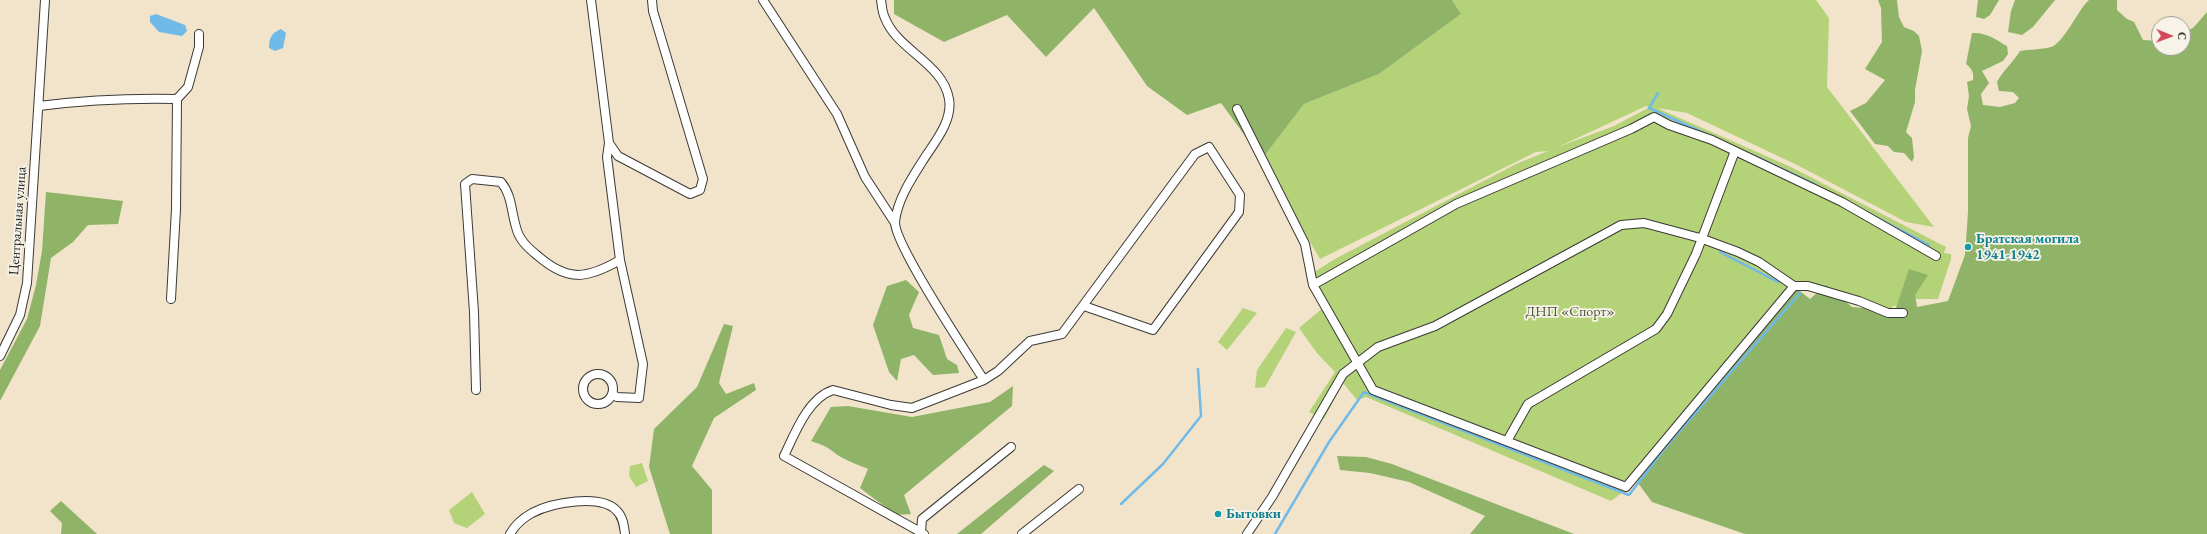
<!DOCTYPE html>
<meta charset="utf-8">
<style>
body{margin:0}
#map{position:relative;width:2207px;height:534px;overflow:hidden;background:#f1e4ca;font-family:"EB Garamond",serif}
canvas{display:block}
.north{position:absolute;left:2151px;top:16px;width:40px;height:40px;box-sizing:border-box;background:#f7f3e8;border:1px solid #9f9d96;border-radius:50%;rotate:91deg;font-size:11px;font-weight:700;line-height:16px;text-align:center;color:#1c1c1c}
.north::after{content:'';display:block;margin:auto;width:14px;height:18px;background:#d1495b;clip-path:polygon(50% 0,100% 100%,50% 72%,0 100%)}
</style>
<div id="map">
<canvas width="2207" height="534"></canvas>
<div class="north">С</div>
</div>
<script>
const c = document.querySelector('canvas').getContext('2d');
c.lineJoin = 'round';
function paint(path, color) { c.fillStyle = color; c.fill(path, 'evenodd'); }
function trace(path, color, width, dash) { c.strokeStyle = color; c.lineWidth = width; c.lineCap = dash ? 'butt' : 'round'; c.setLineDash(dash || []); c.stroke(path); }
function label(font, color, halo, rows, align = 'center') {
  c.font = font + ' "EB Garamond",serif'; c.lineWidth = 3.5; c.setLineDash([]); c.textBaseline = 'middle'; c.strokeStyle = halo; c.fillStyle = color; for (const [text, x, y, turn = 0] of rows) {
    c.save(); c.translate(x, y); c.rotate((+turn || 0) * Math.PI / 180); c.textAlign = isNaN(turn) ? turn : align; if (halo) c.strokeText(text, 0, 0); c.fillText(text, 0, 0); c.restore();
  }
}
paint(new Path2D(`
 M1452,0h364l13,18 -2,69 107,140 -28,-5 -109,-57 -110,-52 -30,-5 134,59 155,80 -2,6 7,1v5l-13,40h-27l-8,8 -10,-1 -3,5 -33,-6 -19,-9 -46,-13 -153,197 -28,21 -245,-104 -9,3 -14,-17 -19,36 -15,-7 26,-40 -18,-19 -18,-25 24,-20 -18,-36 8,-5 3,4 19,-12 181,-95 32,-13 -12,1 -216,107 -58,-100 42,-55 75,-30 82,-60zM1646,106l4,1 -36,19 -56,21z
 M1243,308l14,5 -30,37 -9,-8z
 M1286,328l10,4 -31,55 -10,1 2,-18z
 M642,463l6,18 -12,6 -7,-11 1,-10z
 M472,492l13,22 -18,14 -13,-5 -5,-13z`), '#b4d278');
paint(new Path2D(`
 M894,0h558l9,14 -82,60 -75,30 -42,55 -41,-56 -34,12 -40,-29 -53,-78 -48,49 -39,-42 -63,27 -50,-28z
 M1878,0h19l2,17 5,10 10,4 5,5 3,15 -7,39v12l-9,30 6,6 2,19 -2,5 -8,-9 -10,-1 -6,-6 -13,-2 -25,-33 16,-8 19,-23 -20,-11 17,-27 -1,-34z
 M1978,0h21l-9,15 -6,4 -8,-2z
 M2015,0h40l-22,27 -11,8 -14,-3 3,-21z
 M2089,0h28v10l10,9 7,3 9,18 16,1v7h24v-14l11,-7 13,-15v522h-462l-93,-32 -14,-19 158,-195 14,11 16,-14 26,22 43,4 14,-42 19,6 -13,20 2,12 31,-6 17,-46 3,-43v-74l3,-12 -4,-17 2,-13 -2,-14 6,-2c1,-8 -1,-11 -7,-16l6,-31c14,-1 23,6 35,13l1,8 -5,7 -21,10 7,12 -8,11 2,11 17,2 15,-4 4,-5 -6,-6 -14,-1 -2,-9c7,-13 15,-18 23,-31 9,-2 21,-1 31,-4 13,-4 26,-36 38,-47z
 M46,192l77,9 -5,23 -30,1 -15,17 -22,16 -11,68 -40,75v-31l27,-51 9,-34 6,-34z
 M906,280l13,12 -10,23 4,13 26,7 8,24 10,6 2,8 -26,2 -19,-20 -13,4 -4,22 -8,-9 -16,-47 14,-39z
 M724,324l9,2 -14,57 7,11 28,-11 2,7 -42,28 -22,48 20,24v44h-42l-21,-67 5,-38 43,-42z
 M1013,386l-1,20 -108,89 7,19 -15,1 -36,-27 8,-19c-9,-4 -21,-8 -29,-13 -12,-9 -13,-10 -28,-15l20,-34 17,-1 64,11 78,-15z
 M1337,456l29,1 26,7 182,70h-104l15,-18 -76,-34 -39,-9 -30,-3z
 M1044,465l10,6 -73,63h-24z
 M61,501l36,33h-36l1,-11 -12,-12z`), '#8fb468');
paint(new Path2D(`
 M156,14l29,11 2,6 -5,5 -23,-4 -9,-10v-6z
 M281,29l5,4 -3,15 -8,3 -6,-3c0,-11 3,-15 12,-19z`), '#70bae9');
trace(new Path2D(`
 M1658,93l-9,15 55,25
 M1750,154l64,30
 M1872,215l57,30
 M1720,252l58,30
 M1121,504l42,-40 38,-48 -3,-47
 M1275,534l54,-92 35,-50 265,103 36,-47 135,-155`), '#70bae9', 2.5);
const minor = new Path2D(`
 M763,0l74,114 28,63 30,46
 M881,0c1,6 1,12 4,18 12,32 58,45 64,81 4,23 -16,45 -27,63 -11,17 -25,39 -27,60 -1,22 73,133 89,158l-72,28 -21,-3 -58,-15c-25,8 -38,43 -49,66l140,78
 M39,106c47,-6 91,-8 138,-7
 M1237,109l68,135 8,41 60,105 253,97 168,-201
 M609,143l9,13 72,38 10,-4 3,-11 -50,-168 -1,-11
 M1313,285l143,-81 175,-75 23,-12 15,8 43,15 130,62 94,54
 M171,299l5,-90 1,-110 11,-12 11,-40v-13
 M0,356l20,-41 7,-32 18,-283
 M583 389a15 15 0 1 1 30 0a15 15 0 1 1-30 0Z
 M984,380l14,-9 32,-30 32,-7 133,-180 14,-7 31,48 -1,17 -86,118 -69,-24
 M476,390l-2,-78 -9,-128 7,-5 29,3c11,13 10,29 15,45 3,13 12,21 22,29 30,26 49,23 82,4l-13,-103 2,-14 -18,-143
 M612,394l5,3 22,1 4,-34 -23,-104
 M1507,441l21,-37 128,-75 11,-15 29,-60 39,-103
 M921,532l1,-13 89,-72
 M510,534c5,-9 13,-16 22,-21 19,-10 69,-20 85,-2 6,6 7,15 8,23
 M1022,534l57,-45
 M1247,534l25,-37 71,-123 35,-27 57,-21 186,-101 23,-2 56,15 38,14 21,10 35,24h14l51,15 29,12h15`);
trace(minor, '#3c3a36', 10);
trace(minor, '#fff', 8);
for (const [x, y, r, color] of [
 [1968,247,4,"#0f9aa8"],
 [1218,514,4,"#0f9aa8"]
]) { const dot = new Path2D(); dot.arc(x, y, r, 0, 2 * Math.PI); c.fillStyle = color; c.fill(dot); trace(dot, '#f7f3e8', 1.5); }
label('14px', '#1c1c1c', '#f7f3e8', [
 ["Центральная улица",18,221,-86]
]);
label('bold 14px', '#0d838f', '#f7f3e8', [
 ["Братская могила",1976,239],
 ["1941-1942",1976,255],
 ["Бытовки",1226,514]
], 'left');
label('14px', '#4a5338', '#f7f3e8', [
 ["ДНП «Спорт»",1570,312]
]);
</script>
